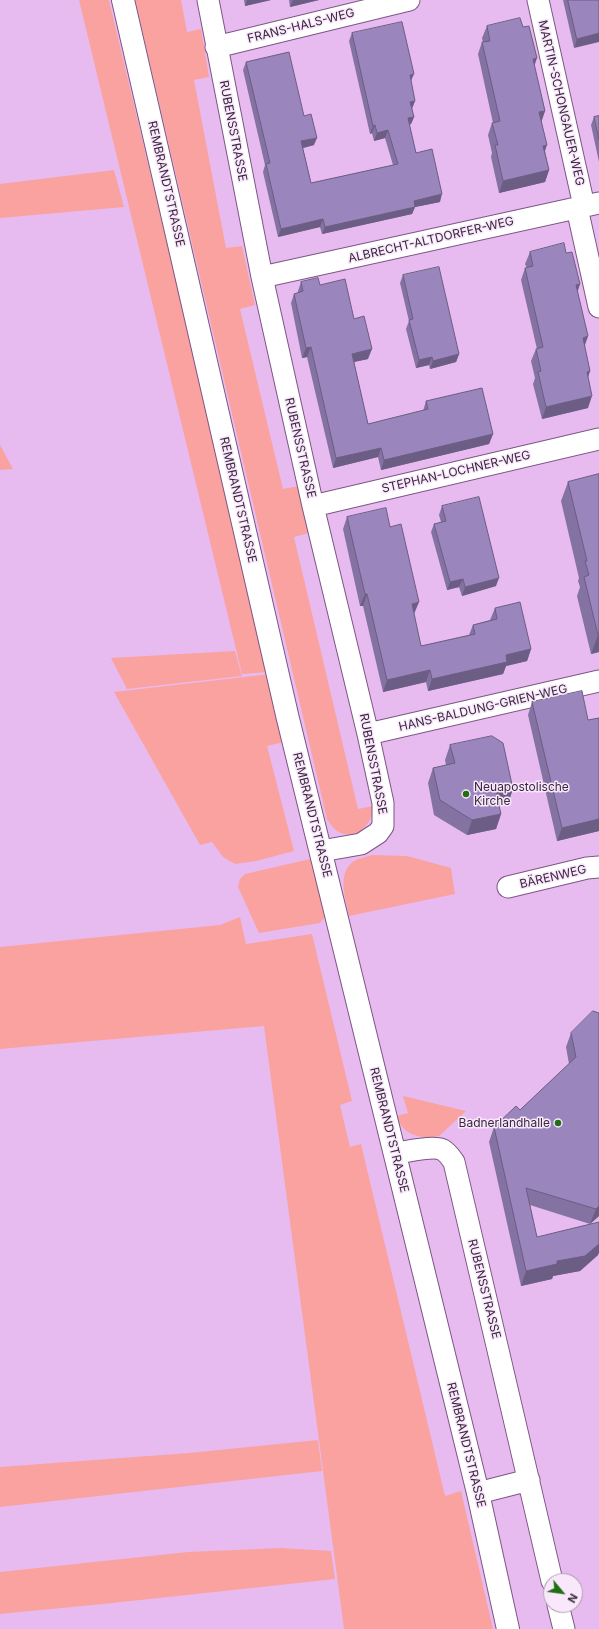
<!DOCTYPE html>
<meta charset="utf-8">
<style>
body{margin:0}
#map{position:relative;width:599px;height:1629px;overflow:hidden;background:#e7bbef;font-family:Inter,sans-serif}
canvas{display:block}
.north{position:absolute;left:543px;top:1573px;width:40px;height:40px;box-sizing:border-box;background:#f9e7fc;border:1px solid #ac9baf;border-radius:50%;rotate:119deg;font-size:11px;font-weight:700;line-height:16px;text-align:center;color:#39283c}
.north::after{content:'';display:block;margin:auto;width:14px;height:18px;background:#216f14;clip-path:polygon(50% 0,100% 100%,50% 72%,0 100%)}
</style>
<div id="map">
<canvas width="599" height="1629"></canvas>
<div class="north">N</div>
</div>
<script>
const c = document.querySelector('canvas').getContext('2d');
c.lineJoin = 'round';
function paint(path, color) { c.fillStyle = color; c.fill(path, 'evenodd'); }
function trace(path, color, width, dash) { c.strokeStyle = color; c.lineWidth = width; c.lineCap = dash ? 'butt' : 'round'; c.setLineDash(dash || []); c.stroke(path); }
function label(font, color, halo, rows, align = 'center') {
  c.font = font + ' Inter,sans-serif'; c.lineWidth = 3; c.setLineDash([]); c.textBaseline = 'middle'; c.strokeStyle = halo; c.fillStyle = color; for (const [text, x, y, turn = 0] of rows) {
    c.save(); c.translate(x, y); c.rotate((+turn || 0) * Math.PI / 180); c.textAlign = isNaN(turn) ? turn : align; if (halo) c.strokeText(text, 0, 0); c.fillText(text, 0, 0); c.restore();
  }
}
paint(new Path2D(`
 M79,0h30l160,672 -27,2z
 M135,0h46l6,32 14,-3 8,48 -15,3 32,168 16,-2 13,59 -15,4 43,180 15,-3 11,47 -15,4 64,272 15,-3c-1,28 -31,41 -46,13z
 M114,170l10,37 -124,11v-34z
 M0,445l13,24 -13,1z
 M235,651l7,25 -115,13 -16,-31z
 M270,674l14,68 -17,4 27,105 -38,10 -21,3 -12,-7 -11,-15 -12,3 -86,-153z
 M372,855l35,1 44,12 4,26 -106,22c-3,-18 -13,-42 5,-55 5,-3 12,-4 18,-6z
 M310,859l16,57 -6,7 -61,10 -21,-46 2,-8 5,-5z
 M240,917l6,27 66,-10 40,167 -12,4 10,42 11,-3 84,352 16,-5 32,138h-149l-80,-603 -264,23v-102l220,-22z
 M403,1096l63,15 -27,25c-18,4 -37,-1 -42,-20l11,-3z
 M318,1440l4,31 -322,36v-40l189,-14z
 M281,1548l50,3 4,28 -232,25 -103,10v-42l188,-20z`), '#faa2a0');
const street = new Path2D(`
 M208,0l54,277 51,229 55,228 15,69v23l-5,7 -17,11 -40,7
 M538,0l46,206
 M216,47l193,-47
 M577,208l22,99
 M262,277l337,-74
 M313,506l286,-67
 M368,734l231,-53
 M508,887l79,-19 12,-1
 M395,1153c11,-1 39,-8 48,-3 5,3 8,8 11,12l98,419
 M478,1493l51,-13
 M558,1605l6,24`);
const secondary = new Path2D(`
 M123,0l165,719 190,774 30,136`);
trace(street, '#7d5685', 23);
trace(secondary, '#7d5685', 24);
trace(street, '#fff', 21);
trace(secondary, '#fff', 22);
paint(new Path2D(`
 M244,0h27l-26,6z
 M289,0h30l-29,7z
 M563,0h36l-25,48z
 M487,26l47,40 11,45 -4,10 4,30 4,19 -4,12 -46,11 -8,-36 1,-4 -4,-18 4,-12h1l-15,-69 4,-12h1l-1,-4z
 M352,33l59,48 4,20 -3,8 2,8 -3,7 -2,1 7,28 24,49 -25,5 -3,7 -90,20 -2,-7 -42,10 -15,-65 2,-7 -22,-95 3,-8 58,54 10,29 -11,3 8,35 82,-18 -8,-27 -11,3 -2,-8 -2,1 -21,-93z
 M599,116v46l-8,-37 3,-8z
 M530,252l36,1 14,31 -3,8 11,44 -4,10 6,25 -2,6v31l-46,11 -9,-35 2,-6 -4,-17 5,-12h1l-16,-69 4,-12h2l-2,-4z
 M403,275l56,79 -3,8 -26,7 -1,-4 -13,3 -10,-39 3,-8 -9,-38z
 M301,282l19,3 34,34 14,40 -14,3 14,62 55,-13 3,-10 67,33 -4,10 -108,26 -3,-13 -45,11 -26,-111 -5,1 -11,-55 3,-9 4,-1v-2z
 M599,474v178l-8,2 -14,-58 3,-9 -2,-6 1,-3 -18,-77 7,-19z
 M442,506l54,80 -34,10 -3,-9 -12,3 -16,-58 3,-8 7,-2 -2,-7z
 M347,517l43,10 24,87 7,32 48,-11 4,-10 17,-5 5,-12 36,41 -4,12 -21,5 -3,8 -75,17 -2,-9 -43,10 -20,-86h-3l-17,-77z
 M532,702l56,18 11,-2v113l-42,10 -29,-126z
 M450,745l58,59 -9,2 2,8 -5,15 -29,6 -33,-20 -6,-32 5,-15 13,-3 -1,-5z
 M599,1013v203l-9,8 -60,-19 7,32 61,18 -18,16 -27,5 -1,3 -31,7 -32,-144 5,-15 26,-17 49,-46 -3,-17 5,-14z`), '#8472a3');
paint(new Path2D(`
 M247,0h24l-26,6z
 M293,0h26l-29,7z
 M599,33v9l-25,6 3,-9z
 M537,58l-4,12v-11z
 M414,74l-3,7 -1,-6z
 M415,101l-3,7 -5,1 3,-7z
 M545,111l-4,12 -2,-11z
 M414,117l-3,7 -6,2 3,-8z
 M375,125l-3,8 -2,1 3,-8z
 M388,130l-3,8 -11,3 3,-8z
 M317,138l-3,7 -15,4 2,-8z
 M547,145l-4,12v-11z
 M549,170l-4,12 -46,11 4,-12z
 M442,194l-2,8 -25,5 -3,7 -90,20 3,-7 89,-26z
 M323,219l-3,8 -42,10 3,-8z
 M580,284l-4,12v-11z
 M588,336l-4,12 -1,-10z
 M311,347l-4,10 -5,1 4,-10z
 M372,349l-4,10 -19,4 3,-9z
 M459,354l-3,8 -26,7 3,-8z
 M432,357l-3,8 -13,3 3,-8z
 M590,371l-4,12 1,-11z
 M592,396l-4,12 -46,11 4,-12z
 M493,434l-4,10 -108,26 3,-10z
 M381,448l-3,9 -45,11 3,-10z
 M499,578l-3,8 -34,10 3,-9z
 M463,579l-4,8 -12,3 3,-8z
 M365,594h2l-4,12h-3z
 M419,602l-5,12 -2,-10z
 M599,634v18l-8,2 7,-19z
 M531,649l-4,12 -21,5 -3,8 -75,17 4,-12 74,-24z
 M430,670l-4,12 -43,10 4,-12z
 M513,789l-5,15 -17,4 5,-15z
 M501,814l-5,15 -29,6 5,-15z
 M599,819v12l-42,10 5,-13z
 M599,1206v10l-9,8 6,-15z
 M599,1244v9l-1,2 -18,16 -27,5 -1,3 -31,7 5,-15 31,-10z`), '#6c5d84');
const building = new Path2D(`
 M568,0h31v33l-22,6z
 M520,18l3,9 6,-1 8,32 -4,1 12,52 -6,1 8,33 -4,1 6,24 -46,11 -8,-36h3l-6,-22 8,-2 -18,-79 8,-1 -3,-15z
 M402,22l12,52 -4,1 5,26 -5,1 4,15 -6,1 8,35 16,-4 10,45 -28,7 1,6 -90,20 -2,-8 -42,10 -15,-65 4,-1 -24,-101 43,-10 15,64 7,-2 6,24 -16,3 10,42 87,-19 -10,-34 -11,3 -2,-8 -2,1 -21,-93z
 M599,116v24l-5,-23z
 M564,243l2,10 6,-1 8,32 -4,1 12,51 -5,2 7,33 -3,1 5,24 -46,11 -8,-35 3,-1 -5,-22 7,-2 -18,-79 8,-2 -3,-14z
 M439,267l20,87 -26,7 -1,-4 -13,3 -10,-40 4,-1 -10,-44z
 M318,278l2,7 25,-6 9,40 10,-3 8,33 -20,5 16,70 60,-15 -2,-8 56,-13 11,46 -109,26 -3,-12 -45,10 -25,-111 -5,1 -12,-54 9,-3 -2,-9z
 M599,474v160l-1,1 -14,-58 5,-2 -4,-14h2l-19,-79z
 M479,497l20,81 -34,9 -2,-8 -13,3 -16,-58 12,-3 -4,-15z
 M386,508l4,19 11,-3 18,78 -7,2 9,42 54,-12 -2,-9 24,-6 -2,-11 25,-6 11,47 -25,6 1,7 -75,17 -2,-9 -43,10 -20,-86h-2l-18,-77z
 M582,691l6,29 11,-2v101l-37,9 -30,-126z
 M492,736l11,7 10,46 -17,4 5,21 -29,6 -32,-20 -7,-32 22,-5 -5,-18z
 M593,1011l6,2v193l-3,3 -70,-21 11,49 62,-15v22l-14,12 -28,5v3l-31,7 -32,-144 22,-21 4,4 56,-53 -5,-24z`);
paint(building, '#9a85bd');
trace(building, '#6c5d84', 1);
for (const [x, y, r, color] of [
 [466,794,4,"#216f14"],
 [558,1123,4,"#216f14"]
]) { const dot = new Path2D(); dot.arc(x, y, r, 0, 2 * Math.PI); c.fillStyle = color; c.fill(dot); trace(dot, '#f9e7fc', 1.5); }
label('12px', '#39283c', '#f9e7fc', [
 ["FRANS-HALS-WEG",301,26,-14],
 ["MARTIN-SCHONGAUER-WEG",561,103,77],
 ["RUBENSSTRASSE",233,131,79],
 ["REMBRANDTSTRASSE",166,184,77],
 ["ALBRECHT-ALTDORFER-WEG",431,240,-13],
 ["RUBENSSTRASSE",300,448,77],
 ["STEPHAN-LOCHNER-WEG",456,472,-13],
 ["REMBRANDTSTRASSE",238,500,77],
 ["HANS-BALDUNG-GRIEN-WEG",483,708,-13],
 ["RUBENSSTRASSE",373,764,79],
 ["REMBRANDTSTRASSE",312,815,76],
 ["BÄRENWEG",553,877,-13],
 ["REMBRANDTSTRASSE",389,1130,76],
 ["RUBENSSTRASSE",484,1289,76],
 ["REMBRANDTSTRASSE",466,1445,76]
]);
label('12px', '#39283c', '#f9e7fc', [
 ["Neuapostolische",474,787],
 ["Kirche",474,801],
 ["Badnerlandhalle",550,1123,"right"]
], 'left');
</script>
